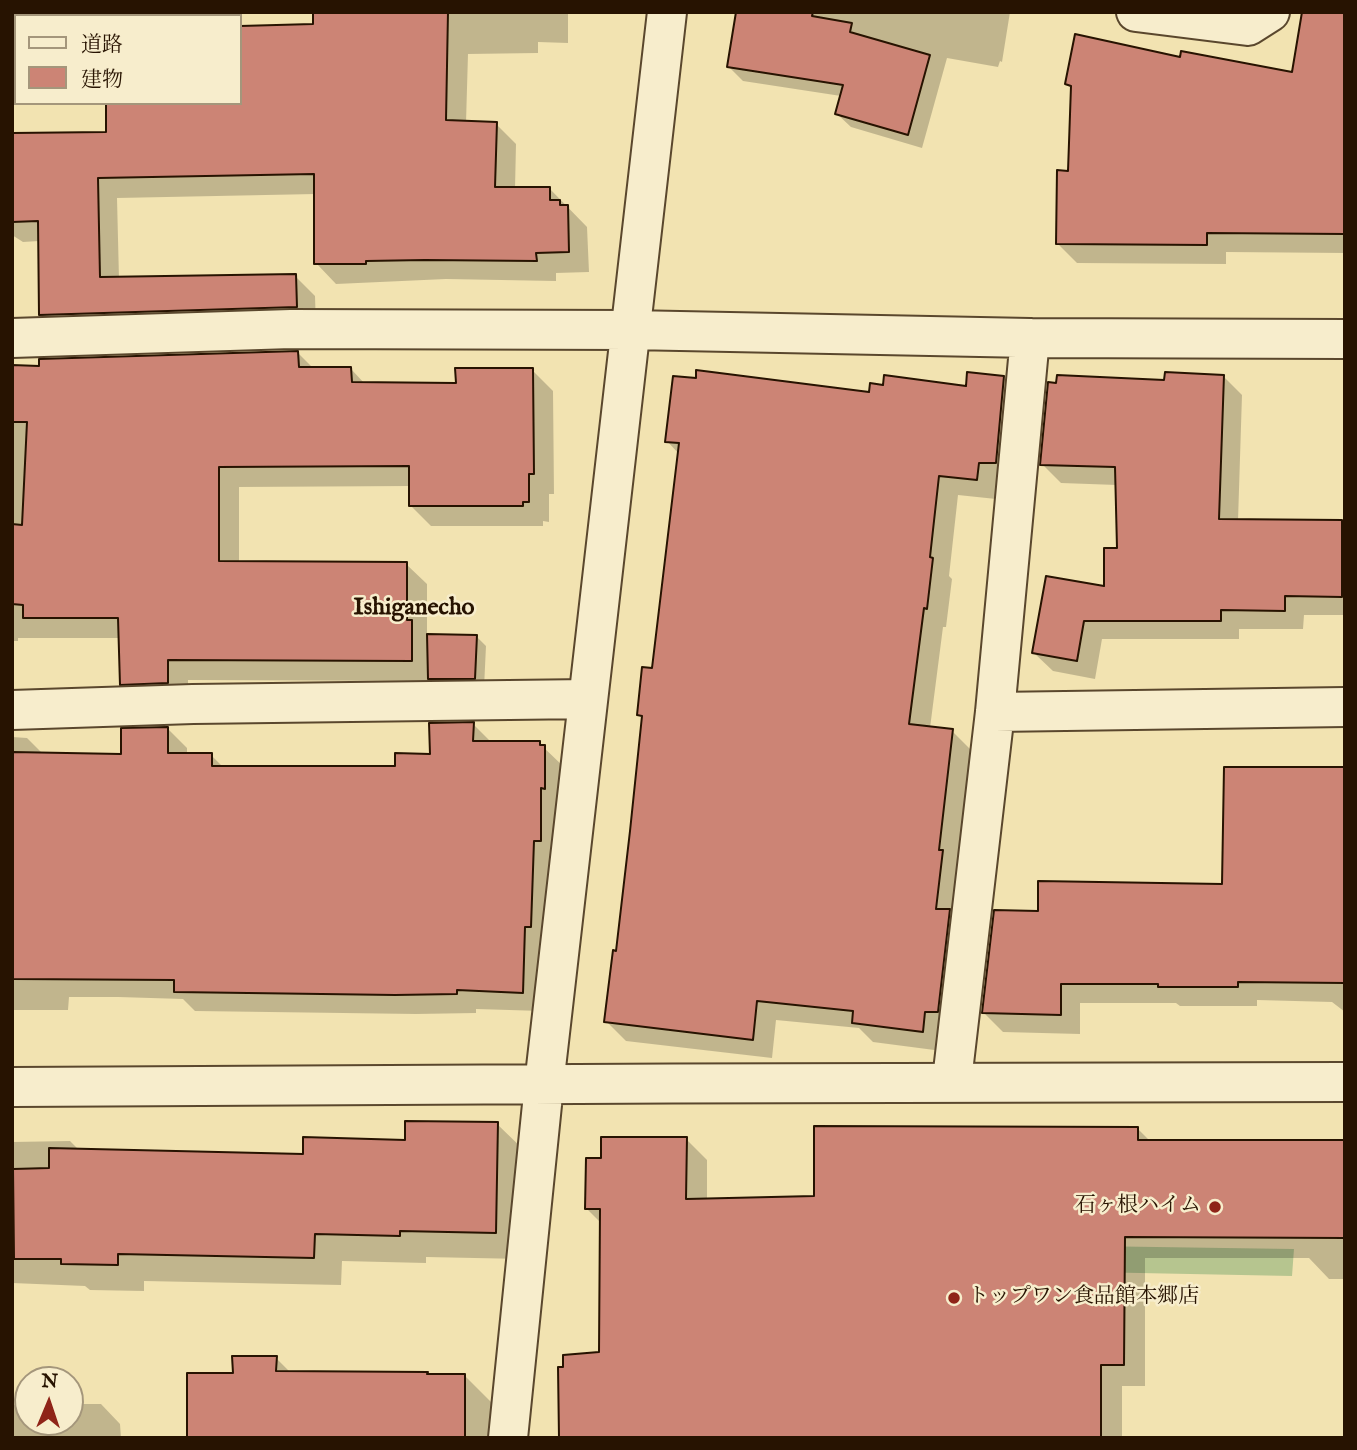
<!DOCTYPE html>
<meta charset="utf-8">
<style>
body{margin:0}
#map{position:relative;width:1357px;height:1450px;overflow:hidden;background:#f2e3b1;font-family:"IM FELL English","Noto Serif JP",serif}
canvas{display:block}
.frame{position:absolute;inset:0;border:14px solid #271301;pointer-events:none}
.legend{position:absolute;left:14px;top:14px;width:228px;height:91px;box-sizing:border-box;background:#f7edcc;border:2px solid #a4967b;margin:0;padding:9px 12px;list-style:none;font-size:21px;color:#271301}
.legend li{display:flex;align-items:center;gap:14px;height:35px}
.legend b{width:35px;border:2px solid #a4967b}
.north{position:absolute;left:14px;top:1366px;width:70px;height:70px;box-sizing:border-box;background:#f7edcc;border:2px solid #a4967b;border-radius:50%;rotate:2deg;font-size:19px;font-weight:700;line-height:28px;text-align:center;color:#271301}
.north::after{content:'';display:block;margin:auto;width:24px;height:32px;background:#8f2418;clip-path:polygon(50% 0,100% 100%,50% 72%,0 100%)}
</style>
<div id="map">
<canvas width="1357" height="1450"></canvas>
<div class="frame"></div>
<ul class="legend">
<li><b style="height:9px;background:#f7edcc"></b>道路</li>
<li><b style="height:19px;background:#cc8475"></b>建物</li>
</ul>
<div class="north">N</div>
</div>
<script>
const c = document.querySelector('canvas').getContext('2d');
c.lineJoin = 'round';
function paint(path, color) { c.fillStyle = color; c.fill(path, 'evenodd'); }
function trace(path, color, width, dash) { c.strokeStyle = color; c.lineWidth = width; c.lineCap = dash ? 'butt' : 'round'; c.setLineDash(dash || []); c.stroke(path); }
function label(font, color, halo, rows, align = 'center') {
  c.font = font + ' "IM FELL English","Noto Serif JP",serif'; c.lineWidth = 5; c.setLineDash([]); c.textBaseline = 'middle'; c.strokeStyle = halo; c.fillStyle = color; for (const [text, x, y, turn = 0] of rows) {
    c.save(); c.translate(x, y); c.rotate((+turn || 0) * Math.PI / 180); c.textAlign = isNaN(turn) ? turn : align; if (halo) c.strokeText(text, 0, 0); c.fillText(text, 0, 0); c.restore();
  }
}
paint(new Path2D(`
 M12,12h74l-7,4h-63v16l-4,1z
 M1089,1246l205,3 -2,27 -204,-4z`), '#b6c58f');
paint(new Path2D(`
 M315,12h253v31l-30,-1v11l-70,1 -2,69 30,1 20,20 -1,45h35l37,38 2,45 -33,1v8l-110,-2 -110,5 -20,-21v-69l-199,4 2,81 176,-3 20,20 1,31 -255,8 -21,-20 -1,-74 -16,1 -11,-7v-100l96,-1 132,-31v-75l75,-2z
 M738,12h272l-8,50 -2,-1 -2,6 -51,-9 -25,90 -71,-21 -15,-14 5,-17 -98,-15 -14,-14z
 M1345,12v241l-119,-1v12l-149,-1 -20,-20 12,-71 3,-83 -5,-5 114,-25 112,16z
 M298,353l16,16h37l14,15 92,1 75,-15 21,21 1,103h-5v28l-6,-1v5h-112l-20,-20v-20l-172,1v76l167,1 21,20v52h49l10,10 -2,42h-45l-7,-7 -244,-1v23l-46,1 -20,-20 -1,-46h-103v3h-6v-274l29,1z
 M1223,376l19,19 -4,126h103l4,4v90h-41l-1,14h-64v10h-137l-7,40 -42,-8 -19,-18 72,-65 13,-38 -2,-65 -56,-2 -19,-19 124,-82z
 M1004,378l19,20 -27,101 -38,-4 -9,81 3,3 -6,48h-3l-13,101 22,3 20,20 -30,300 -69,-9 -14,-14 -83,-8 -4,38 -146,-17 -20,-20 12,-68 25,-234 -4,-4 15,-45 25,-216 -12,-13 204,-47 96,-6z
 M473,724l19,19h47l25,24 -22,244 -66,-2v4l-60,1 -221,-3 -12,-12 -65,-2h-49l-1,13h-56v-273l15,1 17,17 79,1 44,-28 20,20v7h24l13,13 172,-1 36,-12z
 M1345,768v244l-13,-10 -75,-2v6h-77l-4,-3h-96v31l-77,-2 -19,-19 56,-100 184,-28z
 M1345,1118v161h-16l-20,-21h-164v128h-23v52h-562l41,-85 1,-129 -16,-16 17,-48 83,-21 21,21v40l109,-2 322,-69 13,13h192z
 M497,1124l28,27 -2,108 -97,-2v6l-84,-2 -1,24 -197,-4v10l-54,-1 -5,-4 -73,-3v-141l58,-1 9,9 225,6 102,-14z
 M276,1358l15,15h136l2,3h36l32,32 -1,30h-307l45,-63z
 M70,1404h31l19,20 1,14h-109v-33h16v17h42z`), '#0003');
const building = new Path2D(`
 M313,12h135l-2,108 51,2 -2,65h55v13h10v5h8l1,47 -33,1 1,8 -112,-1 -59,1v3h-52v-90l-216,4 2,99 196,-3 1,33 -258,8 -1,-94 -26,1v-89l94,-1v-29h134v-77l73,-2z
 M736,12h77l-1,4 40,7 -2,9 80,23 -22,80 -73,-21 8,-29 -116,-18z
 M1302,12h43v222l-138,-1v12l-151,-1 1,-74 11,1 3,-85 -6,-2 10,-50 105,23 1,-6 111,21z
 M298,351l1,16h52l1,15 104,1 -1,-15h78l1,106h-5v28h-6v4h-114v-40l-190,1v94l188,1v58h5v41l-244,-1v23l-48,2 -2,-67h-95v-13l-11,-1v-80l10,1 5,-103h-15v-57l27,1v-7z
 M696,370l173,22 1,-9 13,2 1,-10 82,11 1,-14 37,4 -8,87h-17l-2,17 -38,-4 -9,81 3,1 -6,51 -3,-1 -15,116 44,5 -14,121h4l-7,59h14l-12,103h-13l-2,20 -71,-9 1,-12 -96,-10 -4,39 -149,-18 9,-72 3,1 14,-120 12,-115 -5,-1 5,-48 10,1 27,-225 -14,-1 8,-66 23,2z
 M1165,372l59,3 -5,144 123,1v77l-57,-1v15l-64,-1v11h-137l-7,40 -45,-8 14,-77 58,10v-38h13l-2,-81 -75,-2 8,-83 8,1 1,-8 107,5z
 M427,634l50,1 -2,44h-47z
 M474,722l-1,19h67v4h5v44l-4,-1v53h-7l-3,86h-6l-2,66 -66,-3v4l-62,1 -221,-3v-12l-162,-1v-227l109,2v-26l47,-1v26h44v13h183v-13l35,1 -1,-31z
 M1224,767h121v216l-107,-1v5h-80v-3h-97v31l-79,-2 12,-103 44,1v-30l184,3z
 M405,1121l93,1 -2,111 -96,-2v5l-85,-2 -1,24 -196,-4v11l-57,-1v-5h-47l-1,-90 36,-1v-20l254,6v-17l102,3z
 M814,1126l324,1v13h207v98l-220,-1 -1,128h-23v72l-542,1 -1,-71h5v-12l36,-3 1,-143h-15l1,-51h15v-21h86l-1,62 128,-3z
 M232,1356h45l-1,15 152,1 -1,2h38v64h-278v-65h46z`);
paint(building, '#cc8475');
trace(building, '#271301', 2);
const street = new Path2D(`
 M1136,12l112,14 22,-14
 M12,338l279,-9 339,1 400,8 315,1
 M12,710l181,-6 395,-5
 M995,712l350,-5
 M952,1080l43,-368 35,-374
 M12,1087c444,-1 889,-7 1333,-5
 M508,1438l36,-353 123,-1073`);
trace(street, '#5a472d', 42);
trace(street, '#f7edcc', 38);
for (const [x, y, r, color] of [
 [1215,1207,7,"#8f2418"],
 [954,1298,7,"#8f2418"]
]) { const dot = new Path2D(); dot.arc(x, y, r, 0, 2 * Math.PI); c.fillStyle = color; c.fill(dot); trace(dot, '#f7edcc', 2.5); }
label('21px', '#271301', '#f7edcc', [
 ["石ヶ根ハイム",1201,1207],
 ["トップワン食品館本郷店",968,1298,"left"]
], 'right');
label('bold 24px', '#271301', '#f7edcc', [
 ["Ishiganecho",414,609]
]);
</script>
